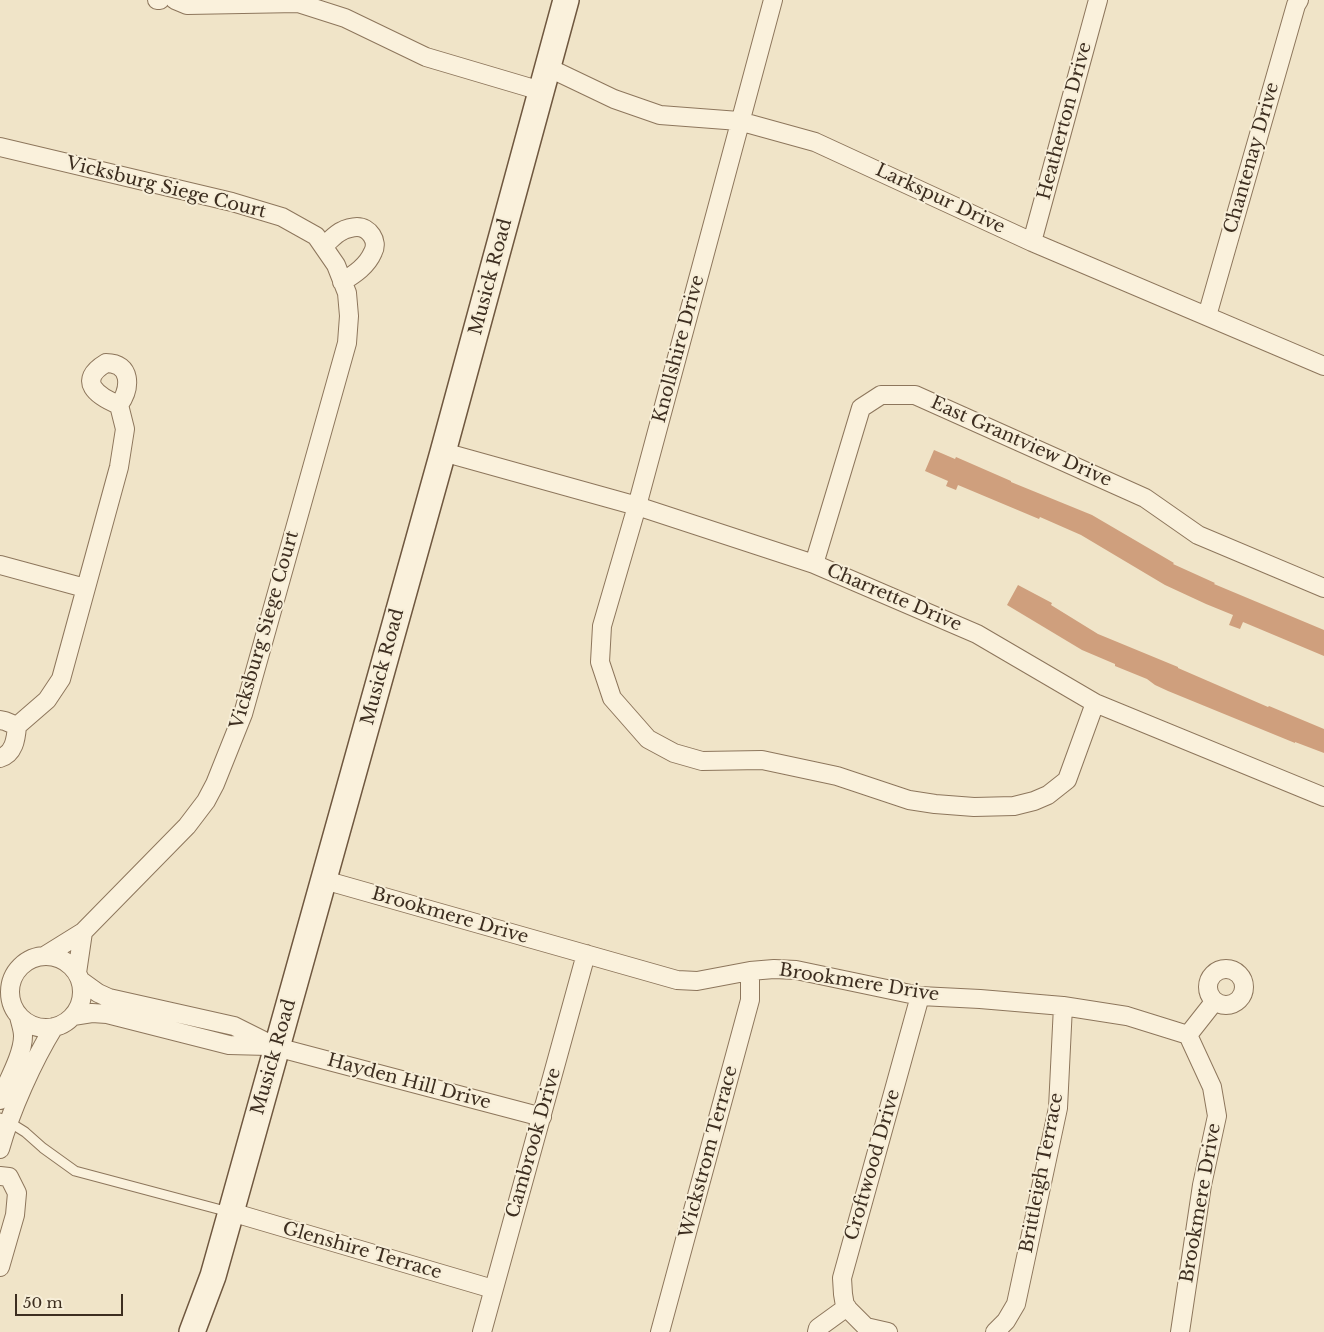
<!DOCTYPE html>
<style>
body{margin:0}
#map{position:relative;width:1324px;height:1332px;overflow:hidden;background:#f0e4c8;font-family:"Libre Baskerville",serif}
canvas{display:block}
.scale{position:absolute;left:15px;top:1294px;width:108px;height:22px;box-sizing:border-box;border:2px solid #3d2e20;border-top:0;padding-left:6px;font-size:15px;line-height:18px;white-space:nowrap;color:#3d2e20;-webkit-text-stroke:4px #f7eed8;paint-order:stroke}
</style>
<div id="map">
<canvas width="1324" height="1332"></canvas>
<div class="scale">50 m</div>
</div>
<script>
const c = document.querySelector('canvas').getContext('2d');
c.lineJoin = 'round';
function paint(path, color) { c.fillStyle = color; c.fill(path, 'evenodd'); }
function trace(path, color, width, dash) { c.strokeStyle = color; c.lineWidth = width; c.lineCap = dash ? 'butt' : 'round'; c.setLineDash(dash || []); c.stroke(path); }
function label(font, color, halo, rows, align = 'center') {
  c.font = font + ' "Libre Baskerville",serif'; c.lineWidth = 4; c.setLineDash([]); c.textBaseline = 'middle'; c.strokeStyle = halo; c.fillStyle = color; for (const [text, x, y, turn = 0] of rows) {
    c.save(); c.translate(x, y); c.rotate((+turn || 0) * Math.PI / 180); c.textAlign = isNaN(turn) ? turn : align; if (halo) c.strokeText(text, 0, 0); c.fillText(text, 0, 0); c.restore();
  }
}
paint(new Path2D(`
 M934,450l21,9 1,-2 55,24v1l81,33 82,48 -1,1 42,19 -1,1 110,46v26l-81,-34 -3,7 -11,-4 4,-10 -27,-11 -41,-19 -84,-50 -41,-18 -1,2 -81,-34 -2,5 -10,-4 2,-5 -23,-10z
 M1018,585l34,18 -1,2 47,29 80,33v1l90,39 1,-1 55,23v24l-29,-11v1l-127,-52 -13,-6 -8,-6 -32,-13v-2l-33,-14 -75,-45z`), '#cf9f7d');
const lane = new Path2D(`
 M0,1118l9,4 16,10 18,16 32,23 154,41`);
const street = new Path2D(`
 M157,0h3
 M175,0l12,5 111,-2 47,15 81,39 115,34
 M773,0l-136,506 -35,120 -2,36 12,36 36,41 26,14 28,8 60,-1 75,16 72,24 26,4 39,3 40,-1 20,-5 14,-6 19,-15 28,-77
 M547,67l67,32 46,16 79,6 76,21 217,100 292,124
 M0,147l232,55 50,15 34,19 20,29 11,28 2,23 -2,27 -104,371 -28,70 -9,17 -19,25 -104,106 -37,23
 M1032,242l66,-242
 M323,246c6,-4 12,-12 19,-15 3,-2 11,-4 15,-4 12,0 22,14 16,25 -6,14 -18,22 -31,30
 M1207,316l89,-311 3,-5
 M106,363c26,0 25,25 13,42 -22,-9 -43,-24 -13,-42z
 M443,452l194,54 177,58 163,70 118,69 229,94
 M814,564l47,-156 20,-13h34l230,103 53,37 126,53
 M0,565l85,23
 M0,720l5,1 12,5
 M0,758c14,-4 16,-19 17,-32l30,-26 14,-21 58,-212 6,-38 -6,-24
 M324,880l353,100 20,1 53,-10 24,-2 22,1 124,26 60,3 83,7 64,10 61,19 24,52 5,29 -15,69 -22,147
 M10 992a36 36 0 1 1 72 0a36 36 0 1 1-72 0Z
 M1208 987a18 18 0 1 1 36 0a18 18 0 1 1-36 0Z
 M77,973l6,-41
 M80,980l18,13 11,5 125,28 42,21 266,70
 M73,1016l19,-3 15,1 122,31 39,1
 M1188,1035l26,-33
 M0,1100c7,-18 23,-45 23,-64 0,-7 -3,-14 -4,-20
 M0,1149c11,-39 33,-88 54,-122
 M0,1176l9,1 8,16 -2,22 -15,52
 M231,1212l262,77
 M482,1332l104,-378
 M660,1332l90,-332v-29
 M817,1332l1,-4 29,-21
 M888,1332l-22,-5 -21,-21 -2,-12 -1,-16 78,-282
 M995,1332l11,-11 10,-17 42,-196 5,-102`);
const secondary = new Path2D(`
 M192,1332l21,-56 18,-64 212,-760 123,-452`);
trace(lane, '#8d765c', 11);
trace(street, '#8d765c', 20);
trace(secondary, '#6f573f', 28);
trace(lane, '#faf1dc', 9);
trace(street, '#faf1dc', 18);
trace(secondary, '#faf1dc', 25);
label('18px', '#3d2e20', '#f7eed8', [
 ["Heatherton Drive",1065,121,-75],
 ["Chantenay Drive",1252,158,-74],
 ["Vicksburg Siege Court",166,188,14],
 ["Larkspur Drive",940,199,25],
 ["Musick Road",491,277,-75],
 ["Knollshire Drive",679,349,-75],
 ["East Grantview Drive",1021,442,24],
 ["Charrette Drive",894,598,23],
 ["Vicksburg Siege Court",265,630,-74],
 ["Musick Road",383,667,-75],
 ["Brookmere Drive",450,916,16],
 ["Brookmere Drive",859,983,9],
 ["Musick Road",274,1057,-74],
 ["Hayden Hill Drive",409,1082,15],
 ["Cambrook Drive",534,1143,-74],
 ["Wickstrom Terrace",709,1152,-75],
 ["Croftwood Drive",873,1165,-74],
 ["Brittleigh Terrace",1042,1173,-79],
 ["Brookmere Drive",1201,1203,-80],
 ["Glenshire Terrace",362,1251,16]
]);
</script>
